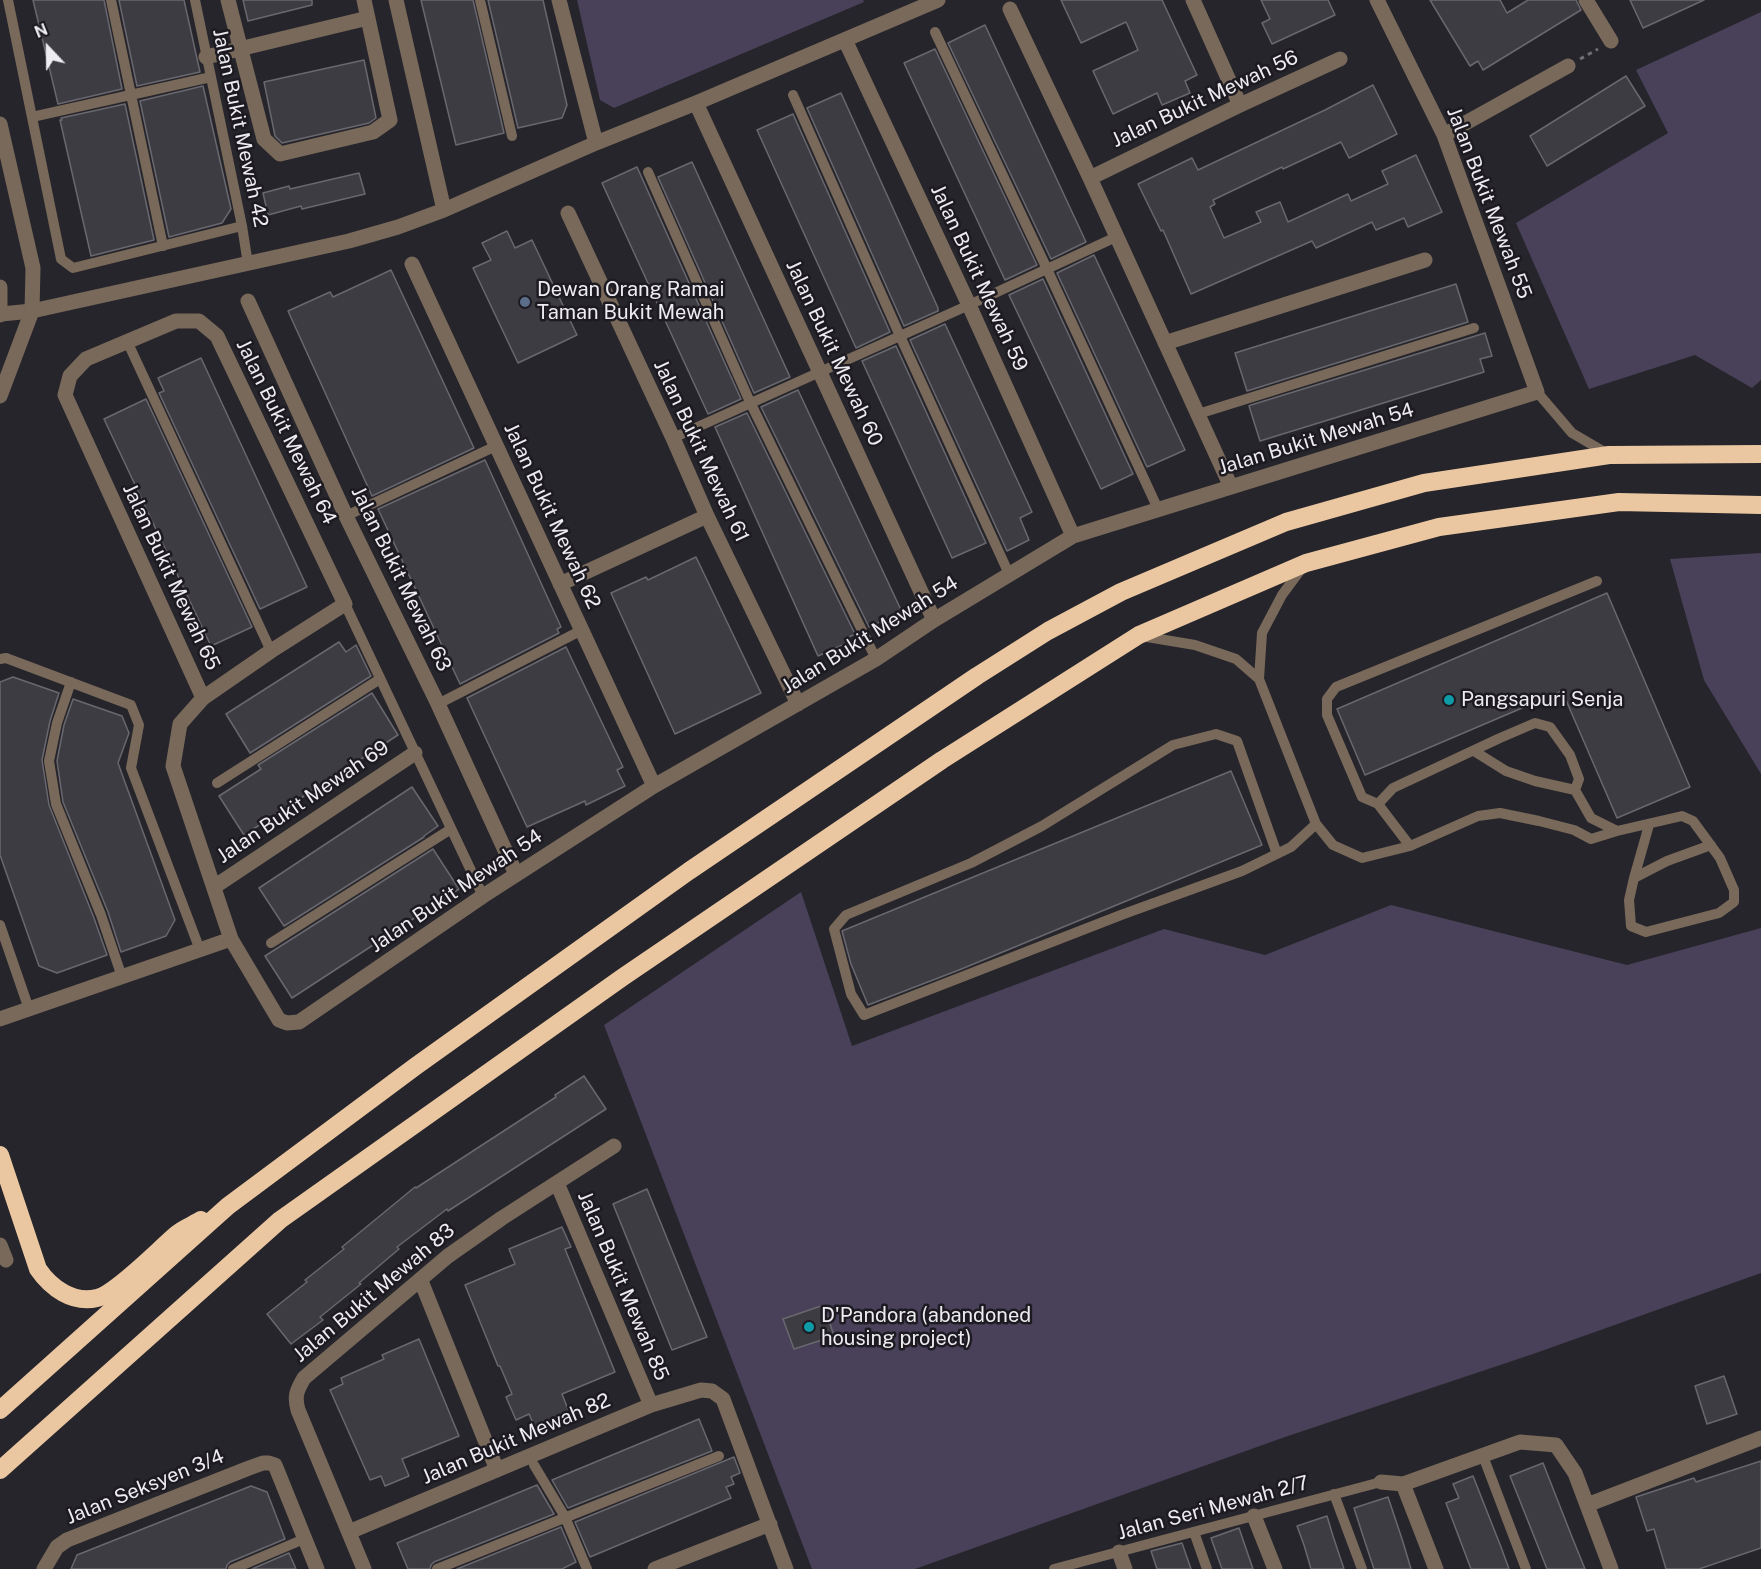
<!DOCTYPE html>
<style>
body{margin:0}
#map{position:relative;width:1761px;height:1569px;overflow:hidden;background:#26252b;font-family:"Public Sans",sans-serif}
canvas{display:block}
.north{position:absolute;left:18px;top:18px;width:60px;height:60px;-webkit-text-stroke:4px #1d1b21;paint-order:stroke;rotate:338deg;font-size:16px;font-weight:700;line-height:24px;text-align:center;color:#edecf0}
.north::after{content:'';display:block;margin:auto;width:21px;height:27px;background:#edecf0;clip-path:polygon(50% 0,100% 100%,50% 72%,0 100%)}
</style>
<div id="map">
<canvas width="1761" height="1569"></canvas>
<div class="north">N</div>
</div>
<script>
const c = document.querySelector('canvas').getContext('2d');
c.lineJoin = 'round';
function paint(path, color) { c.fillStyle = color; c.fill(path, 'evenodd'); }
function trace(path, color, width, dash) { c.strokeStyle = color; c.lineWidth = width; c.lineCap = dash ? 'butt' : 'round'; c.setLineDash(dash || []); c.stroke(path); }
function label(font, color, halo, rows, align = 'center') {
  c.font = font + ' "Public Sans",sans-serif'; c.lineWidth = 5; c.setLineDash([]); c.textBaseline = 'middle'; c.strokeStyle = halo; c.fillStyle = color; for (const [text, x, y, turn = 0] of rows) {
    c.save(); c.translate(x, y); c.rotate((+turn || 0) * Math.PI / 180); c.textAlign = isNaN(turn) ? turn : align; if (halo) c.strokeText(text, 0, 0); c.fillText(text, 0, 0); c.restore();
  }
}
paint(new Path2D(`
 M577,0h286l1,2 -250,106 -14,-8z
 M1761,12v368l-9,8 -57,-33 -106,34 -73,-166 152,-90 -32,-63z
 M1761,553v221l-57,-94 -34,-121z
 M801,892l51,154 312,-117 101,26 126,-50 236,60 134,-37v345l-228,81 -248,83 -370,132h-103l-208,-544z`), '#494159');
const building = new Path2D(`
 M33,0h71l18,89 -64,15z
 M119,0h65l16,72 -63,14z
 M243,0h69v5l-64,16z
 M421,0h52l31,133 -48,12z
 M488,0h55l24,105 -5,13 -44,10z
 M1061,0h101l35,75 -12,6 5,12 -28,12 -5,-12 -44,21 -20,-43 45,-21 -11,-26 -1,-2 -45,21z
 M1261,0h67l7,15 -63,29 -10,-21 8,-4z
 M1430,0h70l7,13 21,-13h48l5,10 -98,60 -5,-9 -8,5z
 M1630,0h74l-61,28z
 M985,25l101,217 -35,17 -103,-216z
 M935,49l102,216 -32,15 -101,-217z
 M364,60l12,58 -7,5 -87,20 -7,-7 -11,-54z
 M1626,76l19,30 -98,60 -17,-30z
 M1373,85l24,49 -48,24 -8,-16 -58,27 -1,-2 -69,33 2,4 -5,3 14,31 37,-16 -5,-10 24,-10 8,20 60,-28 3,7 37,-17 -6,-13 34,-16 26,57 -34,15 -4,-9 -28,12 -4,-8 -56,26 -4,-7 -121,53 -28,-64 -2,1 -23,-47 54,-26 6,12 127,-60z
 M203,86l28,123 -9,14 -53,14 -29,-136z
 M841,93l97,215v3l-34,15 -97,-218z
 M125,104l29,136 -63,16 -31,-136h2l-1,-2z
 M793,114l97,218 -34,16 -99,-218z
 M692,162l98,215 -36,16 -96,-216z
 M637,167l104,232 -33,15 -106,-231z
 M359,173l6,21 -63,15 -1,-3 -33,9 -5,-22 26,-7 1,3z
 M507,231l8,17 17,-8 45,95 -59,28 -45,-95 18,-8 -9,-17z
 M1094,255l91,195 -38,17 -90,-194z
 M391,270l83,178 -102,48 -84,-185 42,-19 3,5z
 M1043,279l90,195 -32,15 -92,-194z
 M1456,284l12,38 -221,69 -12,-38z
 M945,324l87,188 -12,6 9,22 -22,11 -97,-211z
 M1485,333l7,23 -12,3 4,13 -224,69 -11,-35 2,-1z
 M896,346l90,197 -34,15 -90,-197z
 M201,358l106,229 -47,22 -101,-216 5,-2 -6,-13z
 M798,390l104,222 -33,15 -108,-220z
 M146,399l106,228 -41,19 -107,-227z
 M747,413l108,221 -6,3 2,4 -33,15 -103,-229z
 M485,460l76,167 -4,2 2,4 -99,51 -82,-175z
 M696,557l65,136 -86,41 -64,-141 35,-16 2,3z
 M1607,593l83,194 -73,31 -55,-127 -197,84 -28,-66z
 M339,642l7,10 10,-7 15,31 -121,77 -24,-39z
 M566,647l57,120 -6,3 8,16 -39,19 -1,-4 -58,26 -60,-129z
 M13,677l46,16 -9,28 -8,39 7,45 45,113 13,37 -50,18 -18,-7 -39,-111v-173z
 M372,693l26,42 -154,100 -25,-39 42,-27 -3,-4z
 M73,699l49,17 7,17 -11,30 57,157 -9,16 -45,16 -13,-40 -45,-110 -6,-41 7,-36z
 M1231,771l31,74 -303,125 -91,35 -17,-41 -9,-33z
 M412,787l26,39 -14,10v1l-140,89 -25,-38z
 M433,849l26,40 -167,109 -27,-42z
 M584,1076l22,33 -158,102 -1,-2 -50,38 2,2 -40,34 2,1 -41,33 3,3 -32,24 -24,-30 40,-32 -2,-2 39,-31 -2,-2 73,-60 1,1 140,-91 -1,-2z
 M647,1189l60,148 -35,13 -59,-146z
 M562,1227l9,20 -6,2 50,123 -53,22 9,23 -34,15 -8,-18 -13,6 -10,-23 6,-3 -12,-28h-2l-33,-81 50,-21 -6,-15z
 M824,1305l10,31 -40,13 -11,-30z
 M419,1339l40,97 -57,23 7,17 -24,10 -4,-10 -11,4 -40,-90 13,-6 -2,-6 43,-19 -2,-4z
 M1724,1376l13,38 -30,10 -12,-38z
 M699,1419l13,32 -144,57 -16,-28z
 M734,1457l6,16 -9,4 3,7 -8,3 5,11 -141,59 -15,-35z
 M1761,1461v87l-62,21h-33l-12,-40 -7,2 -11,-34 58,-19 2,4z
 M1543,1463l29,74 13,32h-38l-29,-73 -8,-20z
 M1473,1476l28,71 8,22h-38l-14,-37 -11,-29 13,-5 -6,-14z
 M537,1485l17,29 -120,48 -3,3 -1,4h-22l-11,-26z
 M251,1486l16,6 18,47 -55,23 -3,3 -1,4h-155l6,-14z
 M1388,1497l15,45 8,27h-37l-10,-30 -10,-31z
 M1327,1516l6,20 11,33h-33l-7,-24 -7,-19z
 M561,1527l15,35 -14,7h-105z
 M1239,1528l14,41h-31l-11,-31z
 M1182,1543l9,26h-34l-6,-18z
 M289,1553l7,16h-44z`);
paint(building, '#3d3c42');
trace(building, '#6a686f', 1.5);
trace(new Path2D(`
 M1580,59l18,-10`), '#706f74', 3, [4.5, 4.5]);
trace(new Path2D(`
 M8,0l53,259 12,9 169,-42
 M111,0l52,246
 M195,0l47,226 6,38
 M480,0l32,136
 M935,32l112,237 111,240
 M793,95l107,241 109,238
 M32,117l179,-40
 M648,172l102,230 126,257
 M127,341l144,310
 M1537,392l35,41 36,21
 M1198,414l276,-86
 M673,438l296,-133 147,-68
 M346,516l150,-70
 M1302,568l-20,27 -20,38 -3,46 57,145 17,21 29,13 48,-12 68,-30 22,-3 39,8 35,9 17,9 26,-8
 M345,604l138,292
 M1141,636l54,9 41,14 23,20
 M0,659l6,-1 125,47 8,20 -8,43 69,182
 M71,682l-14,41 -8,38 7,43 45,111 21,62
 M438,704l144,-74
 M217,783l163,-104
 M1575,790l16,28 26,13 65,-15 11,5 27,37 14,32v12l-15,11 -73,19 -15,-6 -2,-26 5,-22 33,-17 44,-16
 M1378,804l15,-16 107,-50 35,-15 15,4 20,28 9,24 -4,11 -40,-9 -29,-10 -32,-20
 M1410,846l-32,-42 -16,-7 -35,-82v-16l9,-12 261,-106
 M1277,854l-40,-113 -21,-7 -43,11 -131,81 -71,37 -125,52 -12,14 17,65 13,21 257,-100 121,-44 49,-24 25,-23
 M1634,878l15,-53
 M0,925l29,84
 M271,943l180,-114
 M1483,1456l43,113
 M534,1465l31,52 22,52
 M1334,1494l28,75
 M1194,1532l13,37
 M233,1569l71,-30
 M437,1569l282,-113
 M1054,1569l327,-87`), '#78695a', 10);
trace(new Path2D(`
 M228,0l36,139 16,15 93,-22 17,-12 -26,-120
 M396,0l48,210
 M559,0l37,143
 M1193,0l47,105
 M1586,0l25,41
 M1010,9l80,169 141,309
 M845,40l124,265 104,231
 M206,57l162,-39
 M696,103l238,517
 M1444,135l124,-69
 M1090,178l150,-73 100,-46
 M568,213l105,225 34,78 91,188
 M412,264l242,522
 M248,301l98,215 92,188 78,170
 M1,314l31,-3 317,-70 49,-14 46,-17 152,-67 100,-40 242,-103
 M1165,343l260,-83
 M560,584l147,-68
 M203,698l-138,-303 5,-19 16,-17 90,-38h23l18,15 128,268 -74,47 -68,47 -23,26 -7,42 58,173 48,81 8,3 12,-1 184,-126 171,-110 222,-127 58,-39 139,-84 464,-144 -93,-257 -67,-135
 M214,887l201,-134
 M0,1019l231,-80
 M557,1183l94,222
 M421,1281l76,189
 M1381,1482l22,2 33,85
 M1403,1484l117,-42 36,3 19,28 36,96
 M1587,1505l174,-67
 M1254,1516l21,53
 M349,1532l302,-127 50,-15 11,1 11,8 63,170
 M1119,1552l6,17
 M44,1569l13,-22 10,-7 182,-72 14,-5h6l6,2 42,104
 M364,1569l-66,-159c-4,-14 -1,-20 6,-32l144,-122 54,-38 112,-72
 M655,1569l115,-45`), '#78695a', 15);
trace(new Path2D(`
 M0,124l33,144 -1,43 -32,85
 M0,287v28
 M0,1245l6,15`), '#78695a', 15);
trace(new Path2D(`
 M0,1155l38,114c13,19 35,35 59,29 19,-4 63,-50 80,-64 7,-6 16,-9 24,-14
 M0,1410l228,-204 188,-140 273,-195 288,-195 71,-45 73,-39 165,-70 138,-39 185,-28 152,-1
 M0,1470l280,-250 343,-243 319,-217 197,-125 167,-72 133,-36 180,-25 142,3`), '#ebc7a1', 18);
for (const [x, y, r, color] of [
 [525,302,6,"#5c6f8a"],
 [1449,700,6,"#0f9aa8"],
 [809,1327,6,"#0f9aa8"]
]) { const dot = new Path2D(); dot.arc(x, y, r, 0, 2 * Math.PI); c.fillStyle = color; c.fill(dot); trace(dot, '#1d1b21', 2); }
label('20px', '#edecf0', '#1d1b21', [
 ["Jalan Bukit Mewah 56",1205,99,-25],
 ["Jalan Bukit Mewah 42",240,128,78],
 ["Jalan Bukit Mewah 55",1489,203,69],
 ["Jalan Bukit Mewah 59",979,278,65],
 ["Jalan Bukit Mewah 60",834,353,65],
 ["Jalan Bukit Mewah 64",286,432,64],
 ["Jalan Bukit Mewah 54",1316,439,-17],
 ["Jalan Bukit Mewah 61",701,451,65],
 ["Jalan Bukit Mewah 62",552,516,65],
 ["Jalan Bukit Mewah 65",171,577,65],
 ["Jalan Bukit Mewah 63",401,579,64],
 ["Jalan Bukit Mewah 54",870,635,-32],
 ["Jalan Bukit Mewah 69",303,802,-34],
 ["Jalan Bukit Mewah 54",456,891,-34],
 ["Jalan Bukit Mewah 85",623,1286,67],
 ["Jalan Bukit Mewah 83",374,1293,-40],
 ["Jalan Bukit Mewah 82",516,1439,-23],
 ["Jalan Seksyen 3/4",145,1487,-22],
 ["Jalan Seri Mewah 2/7",1213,1508,-15]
]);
label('20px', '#edecf0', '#1d1b21', [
 ["Dewan Orang Ramai",537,290],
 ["Taman Bukit Mewah",537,313],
 ["Pangsapuri Senja",1461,700],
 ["D'Pandora (abandoned",821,1316],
 ["housing project)",821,1339]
], 'left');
</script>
